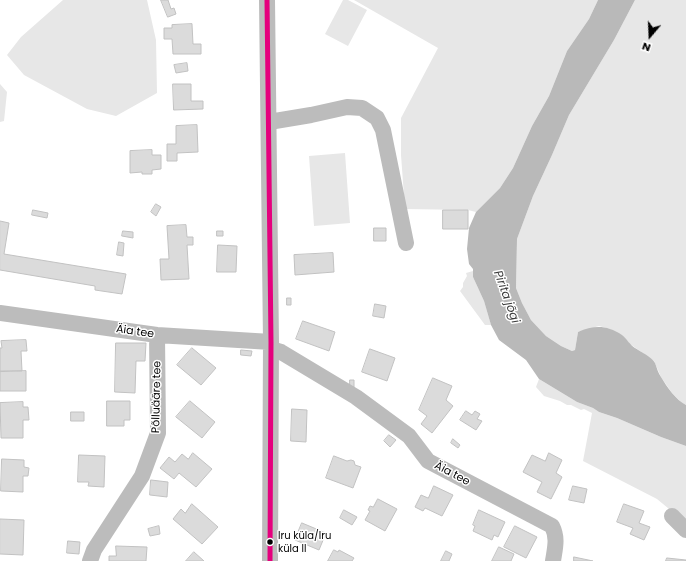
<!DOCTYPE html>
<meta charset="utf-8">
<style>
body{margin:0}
#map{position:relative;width:686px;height:561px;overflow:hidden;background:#fff;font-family:Poppins,sans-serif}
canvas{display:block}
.north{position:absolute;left:630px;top:16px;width:40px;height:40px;-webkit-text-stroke:3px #fff;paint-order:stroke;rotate:199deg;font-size:11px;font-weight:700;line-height:16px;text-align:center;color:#000}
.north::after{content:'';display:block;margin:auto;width:14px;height:18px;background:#000;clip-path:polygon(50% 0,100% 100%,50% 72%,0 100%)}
</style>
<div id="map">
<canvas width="686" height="561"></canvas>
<div class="north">N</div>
</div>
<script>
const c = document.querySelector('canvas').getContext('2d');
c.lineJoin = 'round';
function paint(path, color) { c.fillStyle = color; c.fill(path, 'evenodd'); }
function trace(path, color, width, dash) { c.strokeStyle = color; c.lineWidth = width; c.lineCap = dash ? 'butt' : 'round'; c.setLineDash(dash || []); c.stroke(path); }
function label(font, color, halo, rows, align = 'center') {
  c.font = font + ' Poppins,sans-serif'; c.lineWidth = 3; c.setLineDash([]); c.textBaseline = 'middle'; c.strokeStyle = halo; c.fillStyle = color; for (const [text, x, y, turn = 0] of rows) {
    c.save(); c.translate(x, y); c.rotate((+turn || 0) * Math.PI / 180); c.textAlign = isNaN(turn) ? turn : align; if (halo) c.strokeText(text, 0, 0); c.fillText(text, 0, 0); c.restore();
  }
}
paint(new Path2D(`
 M63,0h84l9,40 1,53 -41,23 -29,-7 -63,-34 -17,-20 14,-18z
 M343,0h5l19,10 -19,36 -23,-12z
 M354,0h244l-9,19 -22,32 -18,45 -17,30 -19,42 -13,20 -24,24 -8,-2 -63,-1 -4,-54v-37l37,-70z
 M635,0h51v405l-4,-2 -10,-10 -11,-16 -7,-16 -24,-17 -7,-8 -13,-7 -11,-3 -21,6 -3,18 -3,1 -11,-5 -15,-10 -15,-16 -9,-17 -6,-15 1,-49 16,-43 19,-41 17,-40 45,-75z
 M0,84l7,8 -3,29 -4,1z
 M345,153l5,70 -36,3 -5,-70z
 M473,271v6l11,24 7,24h-6l-25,-34 3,-4v-4l4,-7 -1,-3z
 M539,379l38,23 16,6 6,4 18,6 44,19 25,9v77l-29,-24 -74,-38 9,-48 -8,-4 -3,1 -10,-5h-4l-7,-4 -16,-5 -8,-9z`), '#e7e7e7');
paint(new Path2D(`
 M598,0h37l-21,40 -45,75 -17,40 -19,41 -16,43 -1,49 6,15 9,17 15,16 15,10 11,5 3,-1 3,-18c16,-7 29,-7 44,3 5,4 8,10 13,13 6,4 17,9 20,15 2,5 3,10 6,14 6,10 15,23 25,28v41l-25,-9 -44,-19 -18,-6 -6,-4 -16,-6 -38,-23 -13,-19 -27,-20 -8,-15 -7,-24 -11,-24v-8l-4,-5 -2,-15 2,-21 7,-16 24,-24 13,-20 19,-42 17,-30 18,-45 22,-32z`), '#b9b9b9');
const building = new Path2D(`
 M161,0h7l3,9 3,-1 2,6 -8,3z
 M192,24l1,20h8v10h-28l-1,-15h-8v-11h8v-3z
 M187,63l1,8 -12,2 -2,-8z
 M173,84h18v17h12v8l-29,1z
 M197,125l1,27 -21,1v8h-10v-17h9v-18z
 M152,150v5h9v14l-9,1v4h-10v-2l-12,1v-22z
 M156,204l5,3 -5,9 -5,-4z
 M33,210l15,3 -1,5 -15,-3z
 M443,210h25v19h-25z
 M0,221l9,2 -5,31 122,20 -4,20 -27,-4v-4l-95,-16z
 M186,225l1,12h6v8h-6l2,34 -28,1 -1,-21h9l-2,-33z
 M374,228h12v13h-12z
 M123,231l10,1v6l-11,-2z
 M217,231h6v5h-6z
 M119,242l5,1 -1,13 -6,-1z
 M218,245l19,1 -1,26h-19z
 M333,253l1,19 -39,3 -1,-20z
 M287,298h4v7h-4z
 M375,304l11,2 -2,12 -11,-2z
 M303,321l32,11 -6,19 -33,-12z
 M26,340l1,11h-6l1,20h-22v-23h2l-1,-7z
 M116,343h30l-1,18h-9l-1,32 -20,-1z
 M192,348l24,20 -15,17 -24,-20z
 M370,349l25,9 -8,23 -25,-9z
 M241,350l11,1 -1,5 -10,-1z
 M26,371v20h-26v-19z
 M433,378l19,8 -6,14 7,6 -21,27 -11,-9 6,-8 -8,-6z
 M350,380h4v7h-4z
 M107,401h23v19h-6v6h-17z
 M190,401l25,21 -13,16 -26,-21z
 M23,402v5h5l1,13h-6v18h-22l-1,-35z
 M292,409l15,1 -1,32 -15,-1z
 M466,411l6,4 3,-4 5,3 -3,5 5,2 -6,9 -16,-10z
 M71,412h13v9h-13z
 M389,435l7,5 -6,7 -6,-6z
 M453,439l7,6 -2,3 -7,-5z
 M193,453l19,16 -16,18 -17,-14 -5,6 -14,-11 9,-11 6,5 7,-8 6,5z
 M549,453l13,7 -6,13 6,4 -11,22 -14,-7 5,-10 -19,-10 9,-17 13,6z
 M79,455l26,1 -1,31 -16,-1 1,-4h-11z
 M334,456l13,5 4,-1 3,1 1,4 6,2 -8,21 -27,-10z
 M2,459l22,1v7l5,1 -1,8h-5v16l-22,-1z
 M151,480l17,2 -1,15 -17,-2z
 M434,486l19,9 -11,21 -17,-8 -2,3 -8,-4 6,-12 7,3z
 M573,486l14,3 -3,14 -15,-3z
 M378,499l19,10 -12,22 -20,-11 5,-9 -2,-1 2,-4 3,1z
 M192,504l26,23 -16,17 -29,-25 8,-10 4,4z
 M624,504l20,7 -5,12 11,4 -6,13 -14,-6 3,-6 -16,-6z
 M344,510l13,7 -5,8 -12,-7z
 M479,510l26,12 -7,15 -4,-2 -2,5 -19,-9 2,-5 -2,-1z
 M0,519l24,1 -1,35 -23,-1z
 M302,523l24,10 -7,17 -24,-10z
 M159,526l1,8 -10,2 -2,-7z
 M515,526l22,11 -11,21 -22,-11z
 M68,541l12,1 -1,12 -12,-1z
 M116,546l31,1 -1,14h-37v-5h7z
 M499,547l15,7 -3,7h-19z
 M334,550l4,2 1,-2 15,8 -2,3h-24z
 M446,551l6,3 -3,7h-8z
 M194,552l10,9h-18z
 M574,557l19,4h-19z
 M667,558l19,2v1h-20z`);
paint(building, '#dbdbdb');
trace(building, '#c2c2c2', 1);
trace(new Path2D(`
 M267,0l4,342 -1,219
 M269,122l42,-7 36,-8 15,1 15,10 6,12 23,113
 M0,313l157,22 114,7
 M271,349l10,3 75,45 53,39 19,25 124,65c6,12 3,22 1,35
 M672,516l14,14
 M90,561l4,-11 48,-74 16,-43 -1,-98`), '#bcbcbc', 16);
trace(new Path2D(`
 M267,0l4,342 -1,219`), '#e5007d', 5);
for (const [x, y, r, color] of [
 [270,542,3.5,"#000"]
]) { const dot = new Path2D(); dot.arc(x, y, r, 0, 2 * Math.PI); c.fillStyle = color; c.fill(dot); trace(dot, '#fff', 1.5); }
label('10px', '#000', '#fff', [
 ["Iru küla/Iru",278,536],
 ["küla II",278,549]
], 'left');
label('11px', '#000', '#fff', [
 ["Äia tee",135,332,8],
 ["Põlluääre tee",157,397,-89],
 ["Äia tee",452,474,28]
]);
label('italic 12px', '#3c3c3c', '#fff', [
 ["Pirita jõgi",506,297,70]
]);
</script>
